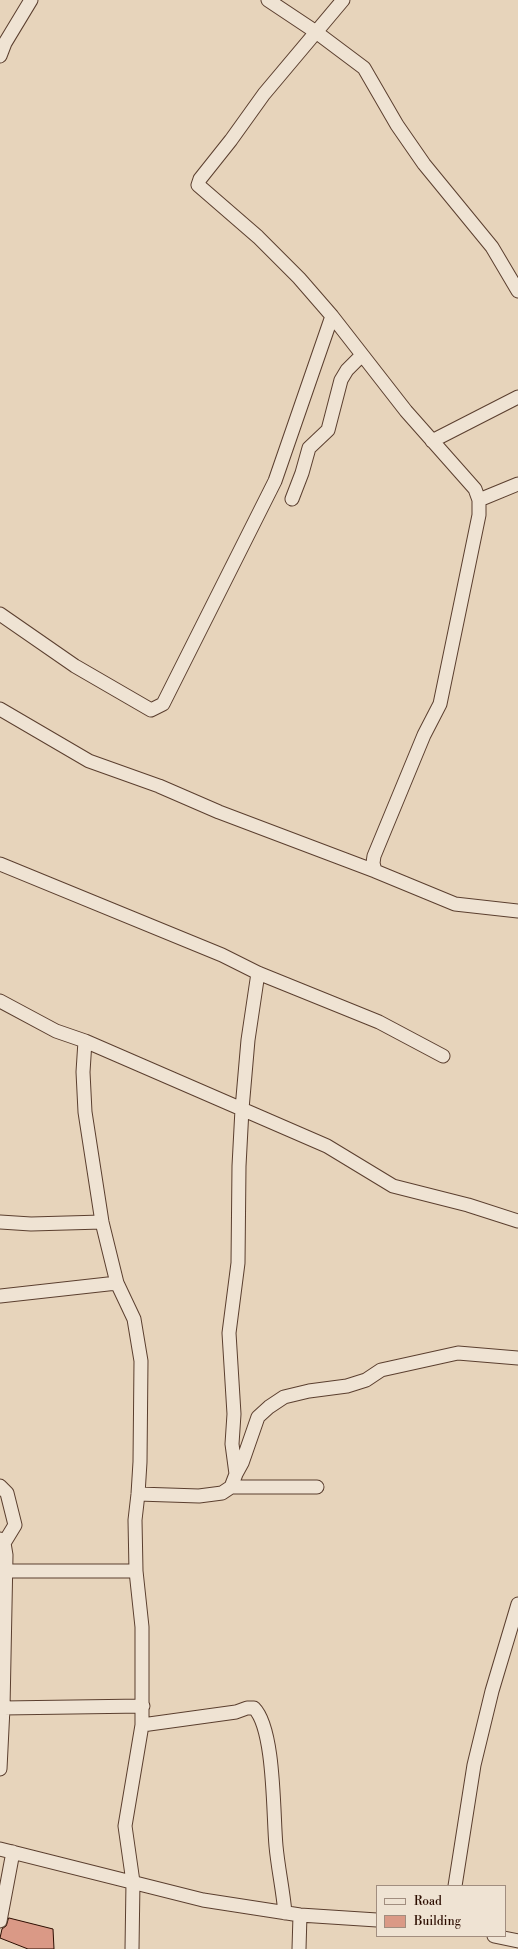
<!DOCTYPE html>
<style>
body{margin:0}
#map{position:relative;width:518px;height:1949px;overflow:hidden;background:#e7d4bb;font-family:"Libre Bodoni",serif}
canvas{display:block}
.legend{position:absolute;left:376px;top:1885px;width:130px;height:52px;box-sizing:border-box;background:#efe3d3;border:1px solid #a18d7f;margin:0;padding:5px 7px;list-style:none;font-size:12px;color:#2c0d00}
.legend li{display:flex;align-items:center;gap:8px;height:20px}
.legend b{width:20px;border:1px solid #a18d7f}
</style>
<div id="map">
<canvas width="518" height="1949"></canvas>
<ul class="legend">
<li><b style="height:5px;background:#efe3d3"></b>Road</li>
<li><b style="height:11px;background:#da9986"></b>Building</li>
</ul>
</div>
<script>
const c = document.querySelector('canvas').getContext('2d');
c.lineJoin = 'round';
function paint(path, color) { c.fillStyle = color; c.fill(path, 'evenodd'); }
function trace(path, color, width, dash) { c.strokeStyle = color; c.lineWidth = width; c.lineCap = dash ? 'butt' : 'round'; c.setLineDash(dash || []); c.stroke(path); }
const building = new Path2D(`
 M9,1918l44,11 1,20h-26l-28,-11 2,-9 4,-3z`);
paint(building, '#da9986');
trace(building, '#2c0d00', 1);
const minor = new Path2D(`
 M268,0l48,32 48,36 33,57 27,39 68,83 26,44
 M343,0l-79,94 -33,46 -31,39 -2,6 60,52 41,41 33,38 74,95 69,78 4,11v15l-39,189 -16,31 -50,121 -1,7 2,8 80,33 63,7
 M0,56l5,-13 26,-43
 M432,441l86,-44
 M292,499l10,-26 7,-25 19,-18 13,-50 6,-10 15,-15
 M479,500l39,-16
 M0,614l75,52 76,44 12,-6 112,-223 57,-165
 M0,709l89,52 70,25 60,26 156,59
 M0,864l222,91 36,18 121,49 64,34
 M0,1001l56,30 29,10 242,105 66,40 75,19 50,16
 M85,1041l-2,31 2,40 17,110 15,61 17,36 7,42 -1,101 -2,32 -3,26 1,51 6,56v98l-17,101 8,56 -1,67
 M0,1222l31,2 71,-2
 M0,1296l117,-13
 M236,1474l6,-11 16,-46 11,-10 15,-10 25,-6 38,-5 19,-6 15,-10 77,-17 60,5
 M0,1486l7,7 8,32 -11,18
 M231,1487h86
 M138,1494l61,2 23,-3 9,-6 5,-13 -4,-30 2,-30 -5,-81 9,-70 1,-97 3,-57 6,-69 10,-67
 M0,1539l4,4 2,12 -3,153 -3,61
 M6,1571h130
 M3,1708l140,-2
 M142,1725l94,-13 11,-4h7c21,21 19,107 22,138 2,22 7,44 9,67
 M0,1849l203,51 97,15 77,5
 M455,1886l19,-121 18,-74 26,-87
 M0,1921l13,-69
 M494,1936l24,5
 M299,1949l1,-34`);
trace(minor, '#5b3f2f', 15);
trace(minor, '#efe3d3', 13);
</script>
